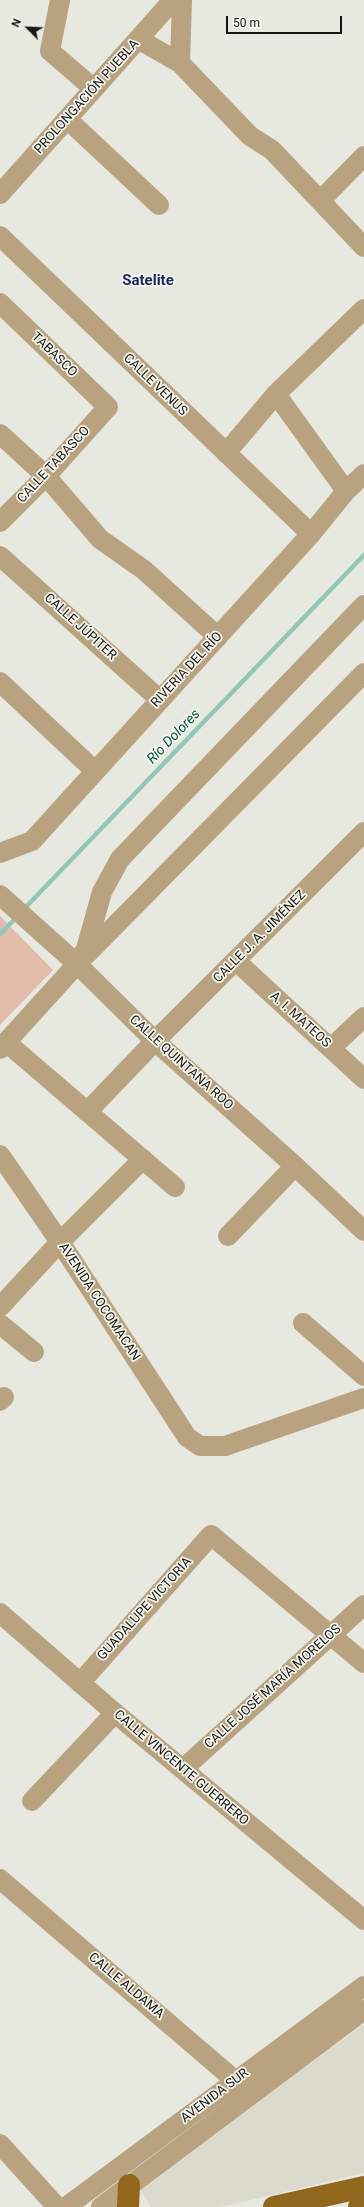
<!DOCTYPE html>
<meta charset="utf-8">
<style>
body{margin:0}
#map{position:relative;width:364px;height:2207px;overflow:hidden;background:#e7e8e0;font-family:Roboto,sans-serif}
canvas{display:block}
.north{position:absolute;left:8px;top:8px;width:40px;height:40px;-webkit-text-stroke:3px #f4f5ed;paint-order:stroke;rotate:294deg;font-size:11px;font-weight:700;line-height:16px;text-align:center;color:#171715}
.north::after{content:'';display:block;margin:auto;width:14px;height:18px;background:#171715;clip-path:polygon(50% 0,100% 100%,50% 72%,0 100%)}
.scale{position:absolute;left:226px;top:16px;width:116px;height:18px;box-sizing:border-box;border:2px solid #171715;border-top:0;padding-left:5px;font-size:12px;line-height:14px;white-space:nowrap;color:#171715;-webkit-text-stroke:3px #f4f5ed;paint-order:stroke}
</style>
<div id="map">
<canvas width="364" height="2207"></canvas>
<div class="north">N</div>
<div class="scale">50 m</div>
</div>
<script>
const c = document.querySelector('canvas').getContext('2d');
c.lineJoin = 'round';
function paint(path, color) { c.fillStyle = color; c.fill(path, 'evenodd'); }
function trace(path, color, width, dash) { c.strokeStyle = color; c.lineWidth = width; c.lineCap = dash ? 'butt' : 'round'; c.setLineDash(dash || []); c.stroke(path); }
function label(font, color, halo, rows, align = 'center') {
  c.font = font + ' Roboto,sans-serif'; c.lineWidth = 3.5; c.setLineDash([]); c.textBaseline = 'middle'; c.strokeStyle = halo; c.fillStyle = color; for (const [text, x, y, turn = 0] of rows) {
    c.save(); c.translate(x, y); c.rotate((+turn || 0) * Math.PI / 180); c.textAlign = isNaN(turn) ? turn : align; if (halo) c.strokeText(text, 0, 0); c.fillText(text, 0, 0); c.restore();
  }
}
paint(new Path2D(`
 M364,2024v149l-143,34h-70l-12,-20z`), '#dadbcc');
paint(new Path2D(`
 M0,916l53,54 -53,55z`), '#e2bcab');
trace(new Path2D(`
 M23,910l341,-355
 M0,934l17,-17`), '#92c7b7', 4.5);
trace(new Path2D(`
 M60,0l-10,51 44,38
 M138,39l42,24 70,73 22,14 92,97
 M180,63l2,-63
 M67,119l92,86
 M0,194l173,-194
 M321,200l43,-44
 M0,236l311,298
 M0,303l108,104 -62,69 -46,46
 M276,394l70,97
 M0,434l46,42 54,63 44,31 74,67
 M226,453l50,-59 88,-85
 M0,556l159,143
 M0,682l95,89
 M0,853l32,-12 279,-307 35,-43 18,-17
 M0,895l77,69 78,77 140,125 69,65
 M86,955l278,-282
 M236,961l128,118
 M6,1042l169,145
 M331,1048l33,-31
 M0,1049l77,-85 9,-15 16,-57 18,-33 244,-254
 M87,1112l68,-71 209,-209
 M0,1155l60,87 127,195 13,9h25l139,-48
 M228,1236l67,-70
 M0,1307l60,-65 83,-83
 M303,1323l61,53
 M0,1324l34,28
 M0,1401l4,-4
 M0,1613l115,100 249,207
 M80,1683l131,-148 153,128
 M183,1769l181,-164
 M32,1801l83,-88
 M0,1879l251,215
 M0,2144l57,63
 M66,2207l298,-221
 M101,2207l263,-197`), '#b9a280', 20);
trace(new Path2D(`
 M128,2207l1,-22
 M274,2207l90,-20
 M359,2207l5,-1`), '#91671d', 22);
label('13px', '#171715', '#f4f5ed', [
 ["PROLONGACIÓN PUEBLA",87,97,-48],
 ["TABASCO",54,355,44],
 ["CALLE VENUS",155,385,44],
 ["CALLE TABASCO",54,465,-47],
 ["CALLE JÚPITER",80,627,42],
 ["RIVERIA DEL RÍO",187,670,-47],
 ["CALLE J. A. JIMÉNEZ",260,937,-45],
 ["A. I. MATEOS",300,1020,42],
 ["CALLE QUINTANA ROO",181,1063,42],
 ["AVENIDA COCOMACAN",99,1302,57],
 ["GUADALUPE VICTORIA",145,1609,-48],
 ["CALLE JOSÉ MARÍA MORELOS",273,1687,-42],
 ["CALLE VINCENTE GUERRERO",181,1768,40],
 ["CALLE ALDAMA",126,1986,40],
 ["AVENIDA SUR",215,2096,-37]
]);
label('italic 14px', '#075243', '#f4f5ed', [
 ["Río Dolores",174,737,-46]
]);
label('bold 15px', '#1c265e', '#f4f5ed', [
 ["Satelite",148,281]
]);
</script>
